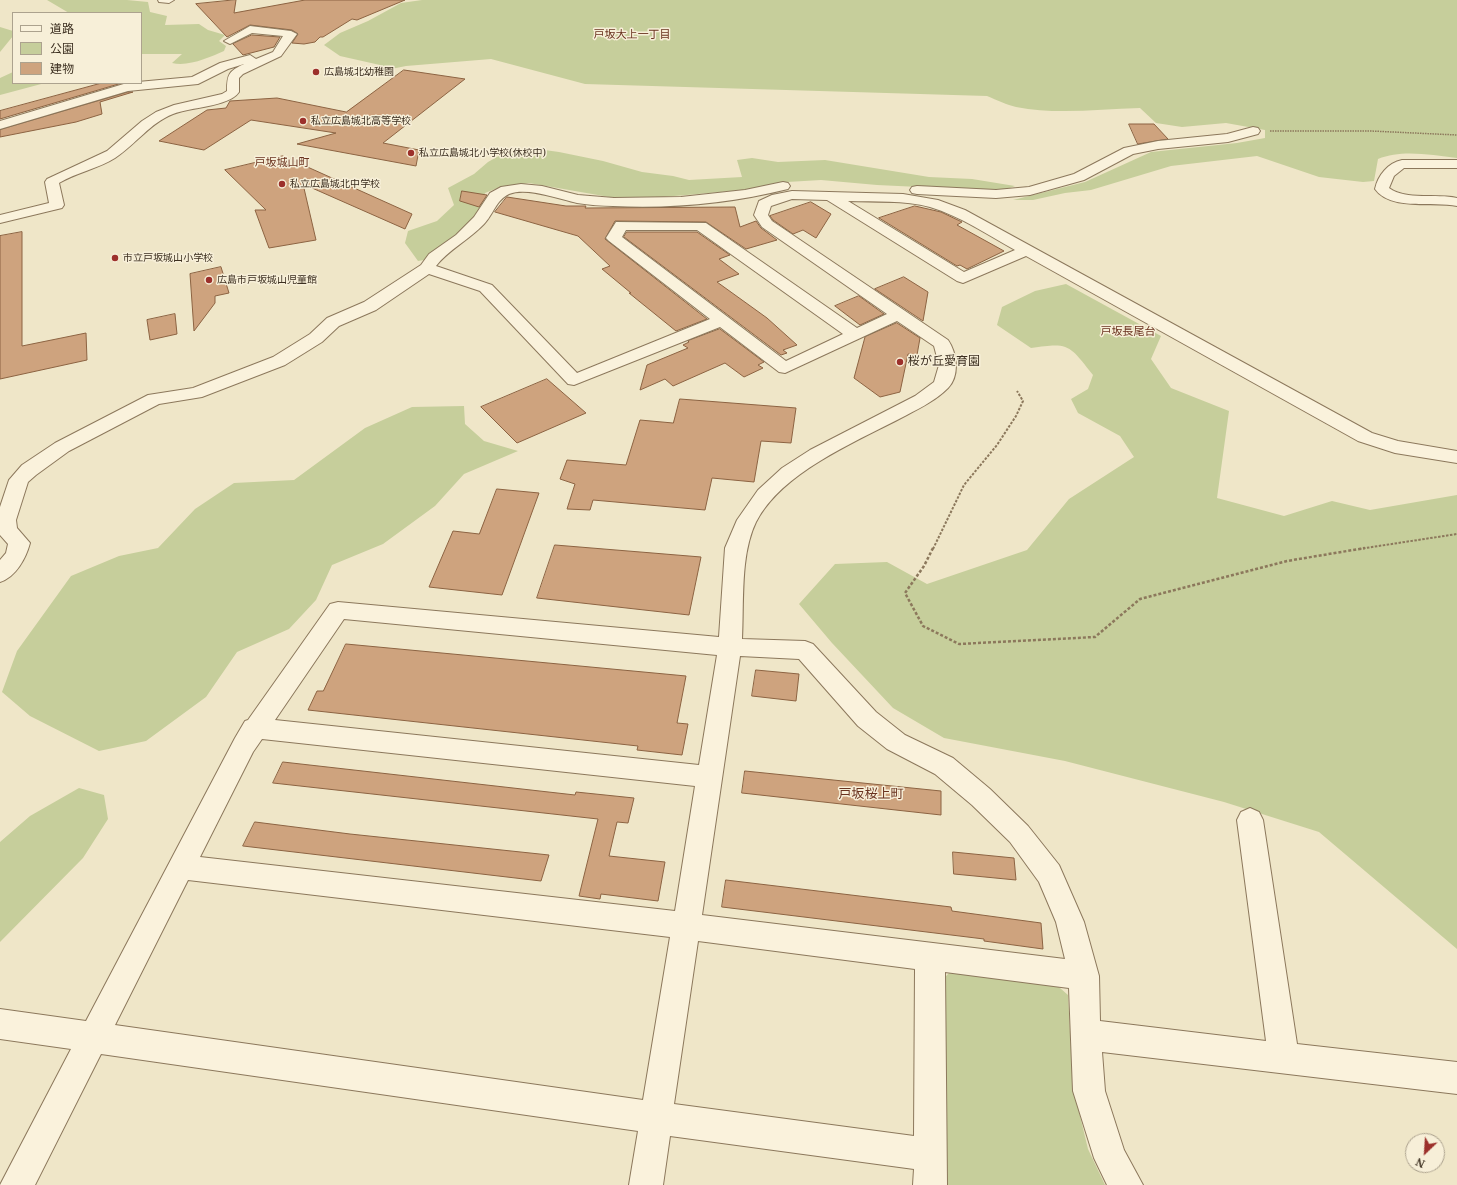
<!DOCTYPE html>
<meta charset="utf-8">
<style>
body{margin:0}
#map{position:relative;width:1457px;height:1185px;overflow:hidden;background:#efe6c8;font-family:"Noto Serif","Noto Sans JP",serif}
canvas{display:block}
.legend{position:absolute;left:12px;top:12px;width:130px;height:72px;box-sizing:border-box;background:#f7efd8;border:1px solid #aca28e;margin:0;padding:5px 7px;list-style:none;font-size:12px;color:#3c2f20}
.legend li{display:flex;align-items:center;gap:8px;height:20px}
.legend b{width:20px;border:1px solid #aca28e}
.north{position:absolute;left:1405px;top:1133px;width:40px;height:40px;box-sizing:border-box;background:#f7efd8;border:1px solid #aca28e;border-radius:50%;rotate:205deg;font-size:11px;font-weight:700;line-height:16px;text-align:center;color:#3c2f20}
.north::after{content:'';display:block;margin:auto;width:14px;height:18px;background:#9c302b;clip-path:polygon(50% 0,100% 100%,50% 72%,0 100%)}
</style>
<div id="map">
<canvas width="1457" height="1185"></canvas>
<ul class="legend">
<li><b style="height:5px;background:#faf2dc"></b>道路</li>
<li><b style="height:11px;background:#c6ce9b"></b>公園</li>
<li><b style="height:11px;background:#cea37e"></b>建物</li>
</ul>
<div class="north">N</div>
</div>
<script>
const c = document.querySelector('canvas').getContext('2d');
c.lineJoin = 'round';
function paint(path, color) { c.fillStyle = color; c.fill(path, 'evenodd'); }
function trace(path, color, width, dash) { c.strokeStyle = color; c.lineWidth = width; c.lineCap = dash ? 'butt' : 'round'; c.setLineDash(dash || []); c.stroke(path); }
function label(font, color, halo, rows, align = 'center') {
  c.font = font + ' "Noto Serif","Noto Sans JP",serif'; c.lineWidth = 3; c.setLineDash([]); c.textBaseline = 'middle'; c.strokeStyle = halo; c.fillStyle = color; for (const [text, x, y, turn = 0] of rows) {
    c.save(); c.translate(x, y); c.rotate((+turn || 0) * Math.PI / 180); c.textAlign = isNaN(turn) ? turn : align; if (halo) c.strokeText(text, 0, 0); c.fillText(text, 0, 0); c.restore();
  }
}
paint(new Path2D(`
 M47,0h80l21,2 2,10 17,4 -2,9 34,-1 9,6 17,5 -6,6 7,5 -2,5c-14,6 -35,16 -52,12l10,-9h-41v-41h-72z
 M422,0h1035v158c-26,-3 -55,-9 -79,1l-4,22 -11,1 -44,-5 -62,-21 -86,10 -80,24 -26,3 -32,7h-20l72,-18 66,-30 86,-9 28,-5v-8l-39,-7 -44,4 -26,-4 -16,-15c-41,1 -83,7 -124,-1 -9,-2 -19,-7 -29,-11l-402,-12 -94,-25 -85,7 -20,4 -6,-5 -40,-9 -16,-11 16,-12 28,-12 33,-18z
 M0,27l13,4v5l-13,16z
 M13,72v11h32l-45,12v-17z
 M530,148l29,4 44,9 39,11 31,4 16,4 53,-3 -5,-17 15,-2 26,4 47,-2 104,17 43,2 43,7 -8,3 -24,1 -106,-5 -56,-5 -34,2 -43,8 -93,8h-36l-86,-15 -29,4 -15,6 -4,16 -17,21 -34,29 -12,2 -13,-18 3,-12 29,-10 17,-16 -6,-17 26,-14 14,-12 16,-9z
 M1066,284l95,52 -10,23 20,29 58,23 -12,87 67,18 48,-15 38,9 87,-15v454l-138,-117 -95,-30 -159,-41 -121,-23 -51,-30 -61,-65 -33,-39 36,-40 52,-2 40,22 100,-34 42,-51 65,-42 -14,-21 -42,-23 -7,-14 17,-10 5,-14c-24,-30 -23,-33 -62,-27l-34,-23 5,-18 33,-16z
 M464,406l1,18 19,17 34,10 -54,23 -29,32 -52,38 -51,21 -16,35 -27,29 -52,23 -31,45 -60,44 -47,10 -69,-35 -28,-24 15,-41 54,-75 48,-20 39,-8 37,-39 39,-26 60,-3 71,-52 47,-21z
 M79,788l25,7 4,24 -25,39 -83,84v-100l30,-26z
 M954,968l98,13 16,14 5,92 15,62 17,36h-162l-2,-204z`), '#c6ce9b');
const building = new Path2D(`
 M236,0l-2,13 71,-13h100l-48,20 -5,-1 -29,18h-3l-5,5 -11,2 -12,-1 6,-9 -6,-4 -42,-5 -23,12 -31,-33z
 M252,35l28,2 -6,10 -31,8 -10,-11z
 M404,70l61,9 -82,64 36,7 -3,16 -119,-22 39,-11 -85,-13 -47,30 -45,-9 48,-31 19,-2 4,-7 47,-3 69,14z
 M102,83h20l-122,36v-8z
 M128,92h5l-33,10 2,12 -26,8 -76,15v-7z
 M1129,124h25l14,15 -30,5z
 M283,156l129,58 -7,15 -102,-45 13,56 -47,8 -14,-38h11l-41,-40z
 M462,191l25,4 -8,12 -19,-6z
 M507,197l59,9h20l-1,2 150,-1 5,20 16,-6 5,7 16,12 -31,9 -40,-27 -91,-1 -10,18 102,80 -31,12 -47,-38h2l-29,-24 8,-3 -32,-30 -83,-24z
 M811,202l20,12 -15,24 -13,-8 -10,4 -20,-14 -3,-4z
 M915,206l26,6 21,10 -5,3 47,26 -37,18 -7,-4 -3,1 -78,-48z
 M22,232v114l64,-13 1,27 -87,19v-143z
 M627,232h70l33,23 -11,4 20,15 -22,8 50,36 30,27 -14,5 4,3 -6,2 -157,-118z
 M221,267l8,26 -14,3v7l-21,28 -4,-57z
 M904,277l24,15 -5,29 -48,-32z
 M859,296l25,18 -24,11 -25,-19z
 M175,314l2,20 -27,6 -3,-20z
 M897,323l23,15 -3,17 -9,-1 -8,38 -20,5 -26,-19 11,-41z
 M720,329l44,33 -6,3 5,3 -19,9 -19,-14 -52,23 -8,-7 -25,11 7,-25 41,-17 -5,-3 6,-3 -1,-1z
 M547,379l39,34 -69,30 -36,-36z
 M680,399l116,9 -5,35 -30,-2 -7,41 -42,-4 -7,32 -112,-10 -3,10 -23,-1 8,-25 -15,-5 7,-19 59,5 14,-45 33,3z
 M497,489l42,4 -37,102 -73,-8 24,-56 26,3z
 M555,545l146,12 -12,58 -152,-17z
 M346,644l340,32 -9,47 11,1 -6,31 -45,-5 1,-4 -330,-36 9,-19h6z
 M756,670l43,4 -3,27 -44,-5z
 M283,762l292,33 1,-3 58,6 -6,25 -11,-1 -8,34 56,6 -7,39 -57,-7 -1,5 -21,-3 19,-77 -325,-36z
 M745,771l196,20v24l-199,-22z
 M255,822l95,12 199,21 -8,26 -298,-35z
 M953,852l61,6 2,22 -62,-6z
 M726,880l225,27 1,4 89,12 2,26 -59,-8v-2l-262,-32z`);
paint(building, '#cea37e');
trace(building, '#8c6342', 1);
const minor = new Path2D(`
 M158,0h16l-5,3 -10,-1z
 M250,26l41,5 6,3 -16,22 -38,18 -4,4v14c-10,15 -49,15 -66,22 -23,9 -37,30 -58,44 -17,11 -38,14 -56,25l5,22 -2,3 -62,15v-8l49,-12 -4,-21 2,-3 60,-28 35,-30 14,-9 18,-7 48,-11 5,-3c0,-17 2,-20 17,-27l-16,5 -30,15 -70,7 -128,38v-8l127,-38 65,-6 28,-14 30,-8 6,4 17,-7 10,-16 -31,-3 -22,11 -6,-3z
 M1253,127l5,1 2,3 -2,3 -30,8 -70,7 -25,5 -49,26 -54,15 -34,3 -79,-4 -5,-1 -2,-3 2,-3 5,-1 79,4 33,-3 45,-13 50,-26 34,-7 69,-7z
 M1402,160h55v8h-53l-10,8 -5,12c18,13 47,5 68,10v8c-23,-5 -67,5 -82,-17 3,-14 13,-26 27,-29z
 M783,182l5,1 2,3 -2,3c-56,14 -117,20 -175,17 -11,0 -24,-1 -36,-3 -19,-4 -49,-16 -68,-9 -13,6 -16,21 -25,30 -14,15 -37,27 -48,42l56,19 85,88 133,-54 -101,-78 -3,-3 10,-16 90,1 151,105 30,-14 -125,-87 -8,-12 5,-14 13,-6 20,-4 111,3 35,6 27,10 407,223 26,8 59,10v12l-62,-10 -37,-12 -332,-185 -63,27 -6,-2 -130,-81 -35,-1 -21,7 -3,9 4,6 176,119c9,13 12,36 0,48 -14,14 -32,22 -49,31 -46,24 -118,54 -143,103 -16,33 -12,80 -14,117l63,2 8,3 63,68 29,23 48,23 37,31 38,37 31,39 25,57 15,54 1,45 166,20 -29,-221 4,-8 9,-4 9,4 4,8 34,224 160,18v32l-355,-42 3,39 19,59 19,35h-36l-13,-27 -21,-67 -4,-103 -124,-16 2,213h-34l1,-16 -244,-33 -7,49h-34l9,-54 -537,-77 -66,131h-35l71,-136 -71,-10v-30l86,12 149,-283 10,-17 3,-1 82,-116 8,-2 381,35 6,-89 12,-28 21,-30 24,-22 28,-18 105,-54 19,-14 5,-17 -5,-19 -37,-25 -112,52 -6,-1 -59,-45 -146,58 -6,-1 -88,-93 -51,-17 -53,36 -37,16 -17,16 -37,23 -83,32 -43,7 -90,47 -33,24 -8,7 -12,38 1,8 13,15c-4,15 -14,34 -30,39v-22l6,-7 2,-9 -8,-9v-28l9,-27 13,-15 33,-22 93,-48 45,-7 80,-31 37,-23 17,-16 37,-16 57,-37 8,-11 27,-19 18,-18 16,-24 11,-6 20,-3 21,2 36,9 36,3 67,-1 64,-7zM848,201c27,1 56,-1 82,6 30,9 58,28 85,43l-51,22zM626,230h71l146,104 -57,27 -164,-124zM344,619l373,36 -18,110 -424,-45zM740,656l59,3 59,67 29,23 48,25 37,31 38,37 29,40 17,40 9,37 -363,-44zM262,739l433,47 -20,125 -475,-54 53,-105zM188,880l482,57 -27,163 -528,-75zM698,941l217,28 -1,167 -240,-32z`);
trace(minor, '#8c785c', 2);
trace(new Path2D(`
 M1270,131h101l86,4`), '#8c785c', 1.5, [1.5, 1]);
trace(new Path2D(`
 M933,549l31,-64 33,-40 19,-29 7,-15 -6,-10
 M1359,549l98,-15`), '#8c785c', 2, [2.5, 1.5]);
trace(new Path2D(`
 M933,548l-9,18 -19,27 18,33 36,18 136,-7 45,-38 147,-38 78,-13`), '#8c785c', 2.5, [3, 2]);
paint(minor, '#faf2dc');
for (const [x, y, r, color] of [
 [316,72,4,"#9c302b"],
 [303,121,4,"#9c302b"],
 [411,153,4,"#9c302b"],
 [282,184,4,"#9c302b"],
 [115,258,4,"#9c302b"],
 [209,280,4,"#9c302b"],
 [900,362,4,"#9c302b"]
]) { const dot = new Path2D(); dot.arc(x, y, r, 0, 2 * Math.PI); c.fillStyle = color; c.fill(dot); trace(dot, '#f7efd8', 1.5); }
label('10px', '#3c2f20', '#f7efd8', [
 ["広島城北幼稚園",324,72],
 ["私立広島城北高等学校",311,121],
 ["私立広島城北小学校(休校中)",419,153],
 ["私立広島城北中学校",290,184],
 ["市立戸坂城山小学校",123,258],
 ["広島市戸坂城山児童館",217,280]
], 'left');
label('11px', '#6a331f', '#f7efd8', [
 ["戸坂大上一丁目",632,35],
 ["戸坂城山町",282,163],
 ["戸坂長尾台",1128,332]
]);
label('12px', '#3c2f20', '#f7efd8', [
 ["桜が丘愛育園",908,362]
], 'left');
label('13px', '#6a331f', '#f7efd8', [
 ["戸坂桜上町",871,794]
]);
</script>
